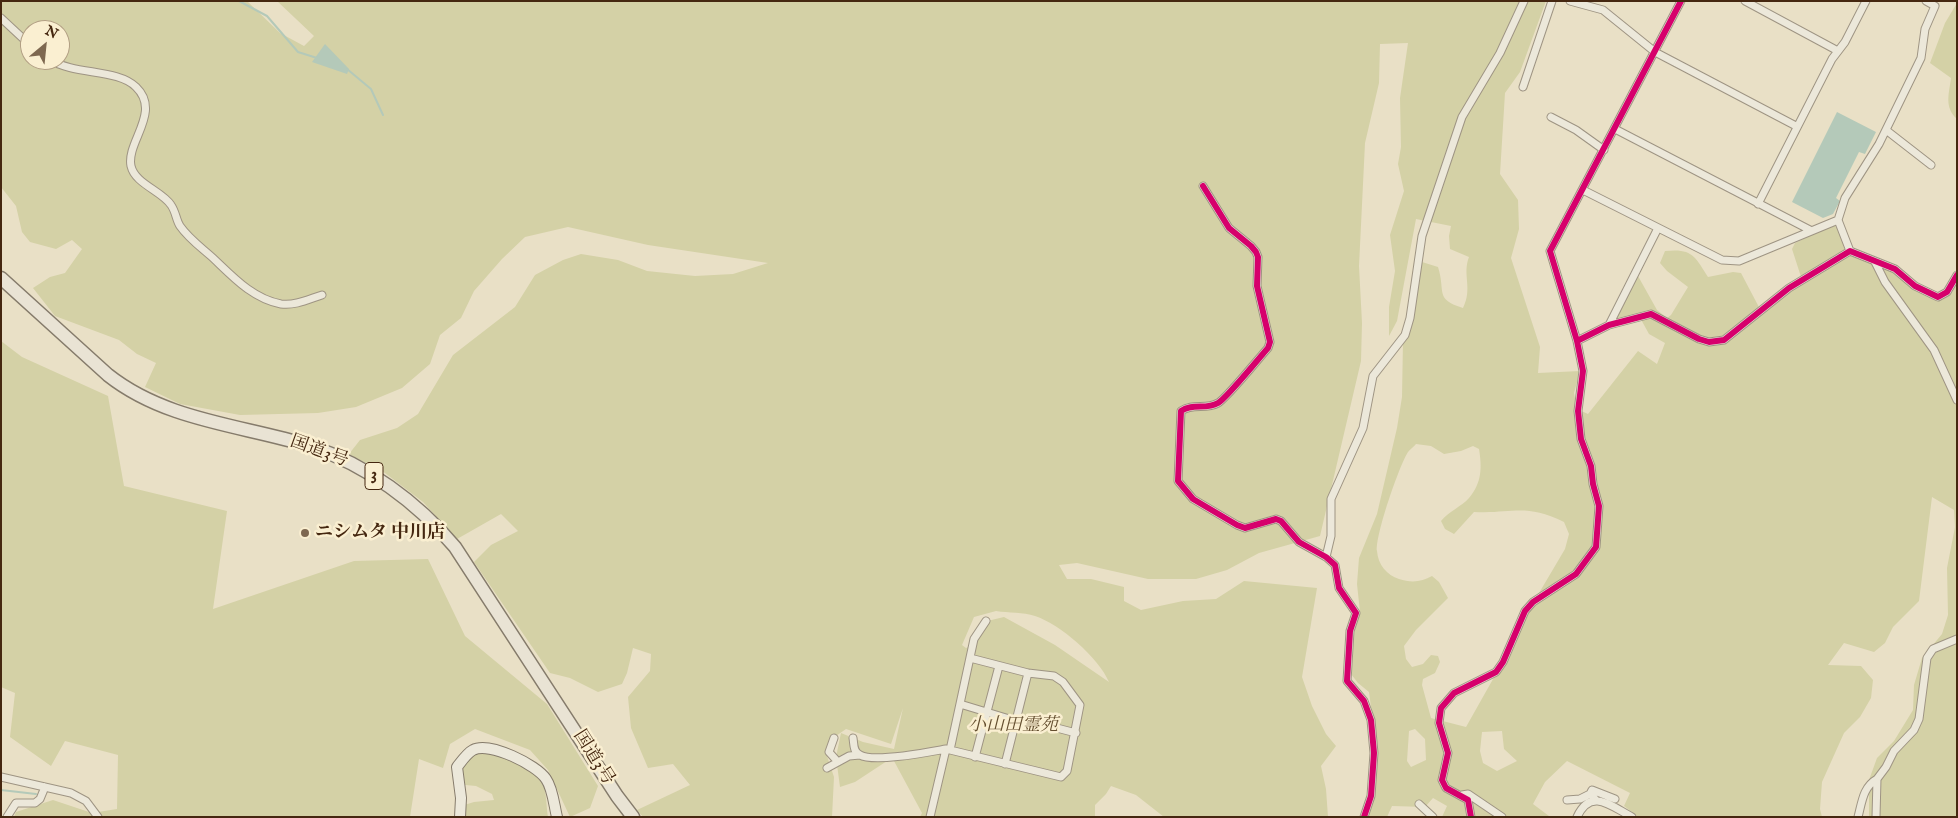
<!DOCTYPE html>
<meta charset="utf-8">
<style>
body{margin:0}
#map{position:relative;width:1958px;height:818px;overflow:hidden;background:#e9e0c6;font-family:"IM FELL English",serif}
canvas{display:block}
.frame{position:absolute;inset:0;border:2px solid #452710;pointer-events:none}
.north{position:absolute;left:20px;top:20px;width:50px;height:50px;box-sizing:border-box;background:#faefd1;border:1px solid #b29f84;border-radius:50%;rotate:28deg;font-size:14px;font-weight:700;line-height:20px;text-align:center;color:#452710}
.north::after{content:'';display:block;margin:auto;width:18px;height:22px;background:#7e6850;clip-path:polygon(50% 0,100% 100%,50% 72%,0 100%)}
</style>
<div id="map">
<canvas width="1958" height="818"></canvas>
<div class="frame"></div>
<div class="north">N</div>
</div>
<script>
const c = document.querySelector('canvas').getContext('2d');
c.lineJoin = 'round';
function paint(path, color) { c.fillStyle = color; c.fill(path, 'evenodd'); }
function trace(path, color, width, dash) { c.strokeStyle = color; c.lineWidth = width; c.lineCap = dash ? 'butt' : 'round'; c.setLineDash(dash || []); c.stroke(path); }
function label(font, color, halo, rows, align = 'center') {
  c.font = font + ' "IM FELL English","Noto Serif JP",serif'; c.lineWidth = 5; c.setLineDash([]); c.textBaseline = 'middle'; c.strokeStyle = halo; c.fillStyle = color; for (const [text, x, y, turn = 0] of rows) {
    c.save(); c.translate(x, y); c.rotate((+turn || 0) * Math.PI / 180); c.textAlign = isNaN(turn) ? turn : align; if (halo) c.strokeText(text, 0, 0); c.fillText(text, 0, 0); c.restore();
  }
}
paint(new Path2D(`
 M1,1h246l33,32 24,13 10,-10 -37,-35h1269l-26,71 -15,21 -5,81 18,26 1,29 -8,29 29,89 -2,26 42,-2 -6,22 3,16 11,5 50,-63 19,13 8,-21 -16,-9 -11,-20 -24,8 24,-46 19,34 10,8 4,-3 17,-28 -21,-16 -7,-8 5,-12c27,-3 30,5 43,26l25,-5 8,1 20,38 42,-28 -11,-34 3,-6 38,-18 6,3 6,23 7,5 41,16 44,27 20,-20v538h-88v-37l8,-22 17,-17 19,-31 1,-25 8,-27 20,-24 6,-19 -1,-47 8,-41 -1,-17 -22,-13 -13,104 -26,26 -8,16 -11,9 -30,-9 -16,22 33,1 12,14 -2,18 -11,19 -16,16 -22,49 -2,27 2,8h-184l-14,-11 6,-13 -63,-32 -22,21 -12,22 16,12 6,1h-113l5,-11 -14,-8 -8,9 -33,-1 -5,11h-21l9,-80 -6,-45 -11,-9 -7,-9 3,-42 6,-20 -3,-28 2,-26 18,-44 20,-86 5,-31 1,-56 11,-78 8,-1 16,5c8,25 -4,32 25,41 10,-20 -1,-33 6,-51l-19,-8 -1,-13 2,-10 -35,-7 -19,102 -8,15v-29l6,-36 -5,-36 14,-44 -6,-27 3,-17 -1,-49 8,-55 -28,1 -1,39 -14,60 -6,123 3,57 -1,38 -41,175 -61,17 -32,17 -31,9h-48l-71,-16 -18,2 8,14h24l33,8v14l17,9 42,-9 33,-2 28,-18 73,7 -15,89 10,29 14,28 10,12 -15,20 5,23 2,28h-164l-28,-22 -25,-9 -5,8 -11,11v12h-175l2,-4 -28,-52h-7l-32,21 -15,5 -4,-30 5,-24 22,9 31,7 9,-41 -12,36 -45,-15 -13,9 -6,18 7,21 -2,40h-189l-6,-7 53,-25 -17,-21 -25,4 -17,-40 -3,-31 22,-26 1,-17 -18,-6 -6,25 -5,11 -24,8 -28,-14 -20,-5 -76,-111 17,-17 27,-14 -17,-17 -44,25 -34,-37 -38,-29 -36,-19 11,-14 37,-12 21,-14 35,-59 62,-48 20,-32 28,-15 18,-6 37,6 29,11 48,5 38,-2 35,-11 -120,-18 -80,-18 -43,10 -23,22 -28,32 -13,27 -21,17 -10,29 -28,24 -46,19 -38,6 -78,2 -60,-11 -35,-17 11,-24 -19,-9 -18,-14 -64,-24 -22,-28 17,-11 15,-4 17,-24 -10,-9 -16,9 -26,-7 -8,-10 -6,-26 -15,-19zM30,30h30v30h-30zM1416,444l15,2 13,8 17,-3 12,-5 6,3c3,18 3,34 -10,49 -8,9 -20,13 -28,23l4,8 9,5 20,-22c39,2 51,-9 90,10l5,12 -4,15 -49,83 -19,40 -31,55 -35,-9 -9,-33 1,-6 12,-6 5,-11 -2,-6 -7,-1 -8,9 -11,3 -6,-8 -2,-13 12,-16 32,-32 -9,-16 -7,-6c-10,6 -21,7 -33,3 -12,-4 -21,-14 -22,-28 -2,-15 22,-85 31,-99 2,-3 6,-5 8,-8zM996,611c13,2 27,1 39,5 25,8 64,42 74,66l-54,-37 -51,-28 -21,5 -12,24 -5,2 -4,-3 12,-28zM1415,729l10,10 1,21 -15,7 -4,-6 2,-30zM1502,731l2,18 13,12 -20,10 -14,-8 -3,-12 2,-19z
 M1957,3v116c-13,-12 -8,-25 -6,-41l-21,-15 15,-40z
 M1,341l21,16 86,39 16,90 103,25 -14,98 141,-48 74,-2 37,77 82,68 51,82 -8,22 -20,9 -22,-47 -18,-20 -55,-21 -25,15 -7,24 -24,-9 -9,58h-396l2,-5 37,-12 39,13 25,-4 1,-54 -53,-14 -14,25 -41,-29 5,-44 -14,-6z
 M483,751c21,6 51,10 60,34 4,9 3,22 5,32h-91l1,-10 16,-5 20,-2 -2,-6 -16,-8 -21,-2 11,-28z`), '#d4d1a6');
paint(new Path2D(`
 M325,44l24,25 -2,5 -35,-12z
 M1837,112l39,20 -11,22 -6,-2 -23,46 4,3 -7,13 -10,4 -31,-16z`), '#b4c9b9');
trace(new Path2D(`
 M239,1l28,15 31,36 19,6
 M347,69l24,20 12,26
 M1,790l35,4`), '#b4c9b9', 2);
const street = new Path2D(`
 M1570,1l33,9 52,42 141,74
 M1745,1l93,50
 M1,18l29,27
 M50,60c26,15 68,9 86,27 26,25 -10,55 -5,79 4,18 31,25 40,39 5,7 5,15 9,21 9,13 22,22 33,32 20,19 40,41 68,46 14,2 28,-5 41,-9
 M1523,87l29,-86
 M1551,117l25,13 28,20
 M1615,129l195,101
 M1886,130l45,35
 M1203,186l26,42 22,18 5,6 2,5 -1,29 13,56 -2,6c-9,10 -42,51 -50,55 -12,7 -25,0 -37,8l-3,70 15,18 44,26 8,3 31,-9 5,2 18,21 27,15 9,8 4,23 17,25 -6,18 -3,50 17,20 7,19 3,33 -3,43 -7,21
 M1583,190l139,70 17,1 99,-41
 M1758,204l74,-145 13,-17 21,-41
 M1850,251l-12,-31 7,-22 34,-54 42,-86 4,-29 10,-23 -9,-5
 M1875,262l10,20 49,68 23,50
 M1609,325l49,-97
 M1577,341l32,-16 42,-11 48,25 10,3 15,-2 65,-52 61,-37 45,18 20,17 23,11 9,-5 10,-17
 M1326,557l5,-21v-37l32,-71 10,-52 32,-41 5,-17 12,-82 40,-119 38,-64 24,-52
 M960,704l56,17 10,-1 50,13
 M834,738l-5,14 9,10
 M853,738c1,6 0,14 7,17 14,8 69,-3 86,-6
 M950,750l24,-111 12,-18
 M975,757l24,-91
 M1005,764l23,-91
 M827,768l22,-12 11,-1
 M1,777l70,16 15,8 12,16
 M1462,795l6,-1 34,23
 M1567,800l13,-1 10,-5
 M1596,800l-6,-6 2,-4 23,9
 M1419,804l14,13
 M7,817l9,-14h19l5,-4 5,-12
 M930,817l16,-68 115,28 6,-6 13,-66 -17,-23 -9,-6 -26,-3 -58,-15
 M1471,817l-3,-17 -22,-12 -4,-8 6,-27 -9,-30 2,-15 13,-15 42,-21 7,-10 22,-51 8,-9 43,-28 20,-27 3,-41 -6,-22 -2,-18 -10,-27 -3,-28 5,-40 -6,-30 -27,-90 131,-250
 M1577,817c14,-30 34,-11 55,0
 M1858,817c4,-15 5,-30 19,-38
 M1876,817l1,-38 9,-12 8,-16 20,-21 5,-11 8,-61 6,-9 24,-10`);
const secondary = new Path2D(`
 M460,817l1,-19 -4,-31c4,-5 10,-14 16,-17 16,-9 64,15 73,29 7,10 8,26 11,38`);
const highway = new Path2D(`
 M1,278l107,97c58,46 134,50 202,71 57,19 107,56 145,101l162,249 16,21`);
trace(street, '#9e9483', 9);
trace(secondary, '#857b6b', 12);
trace(highway, '#857b6b', 15);
trace(street, '#ece8da', 7);
trace(secondary, '#ece8da', 10);
trace(highway, '#e9e3d4', 12);
trace(new Path2D(`
 M1203,186l26,42 22,18 5,6 2,5 -1,29 13,56 -2,6c-9,10 -42,51 -50,55 -12,7 -25,0 -37,8l-3,70 15,18 44,26 8,3 31,-9 5,2 18,21 27,15 9,8 4,23 17,25 -6,18 -3,50 17,20 7,19 3,33 -3,43 -7,21
 M1577,341l32,-16 42,-11 48,25 10,3 15,-2 65,-52 61,-37 45,18 20,17 23,11 9,-5 10,-17
 M1471,817l-3,-17 -22,-12 -4,-8 6,-27 -9,-30 2,-15 13,-15 42,-21 7,-10 22,-51 8,-9 43,-28 20,-27 3,-41 -6,-22 -2,-18 -10,-27 -3,-28 5,-40 -6,-30 -27,-90 131,-250`), '#d6006c', 6);
for (const [x, y, r, color] of [
 [305,533,5,"#7e6850"]
]) { const dot = new Path2D(); dot.arc(x, y, r, 0, 2 * Math.PI); c.fillStyle = color; c.fill(dot); trace(dot, '#faefd1', 2); }
for (const [x, y, w] of [
 [374,476,18]
]) { const box = new Path2D(); box.roundRect(x - w / 2, y - 13.5, w, 27, 4); c.fillStyle = '#faefd1'; c.fill(box); trace(box, '#452710', 1); }
label('bold 16px', '#452710', null, [
 ["3",374,476]
]);
label('18px', '#452710', '#faefd1', [
 ["国道3号",319,452,20],
 ["国道3号",593,758,58]
]);
label('bold 18px', '#452710', '#faefd1', [
 ["ニシムタ 中川店",315,533]
], 'left');
label('italic 18px', '#644e2f', '#faefd1', [
 ["小山田霊苑",1013,726]
]);
</script>
